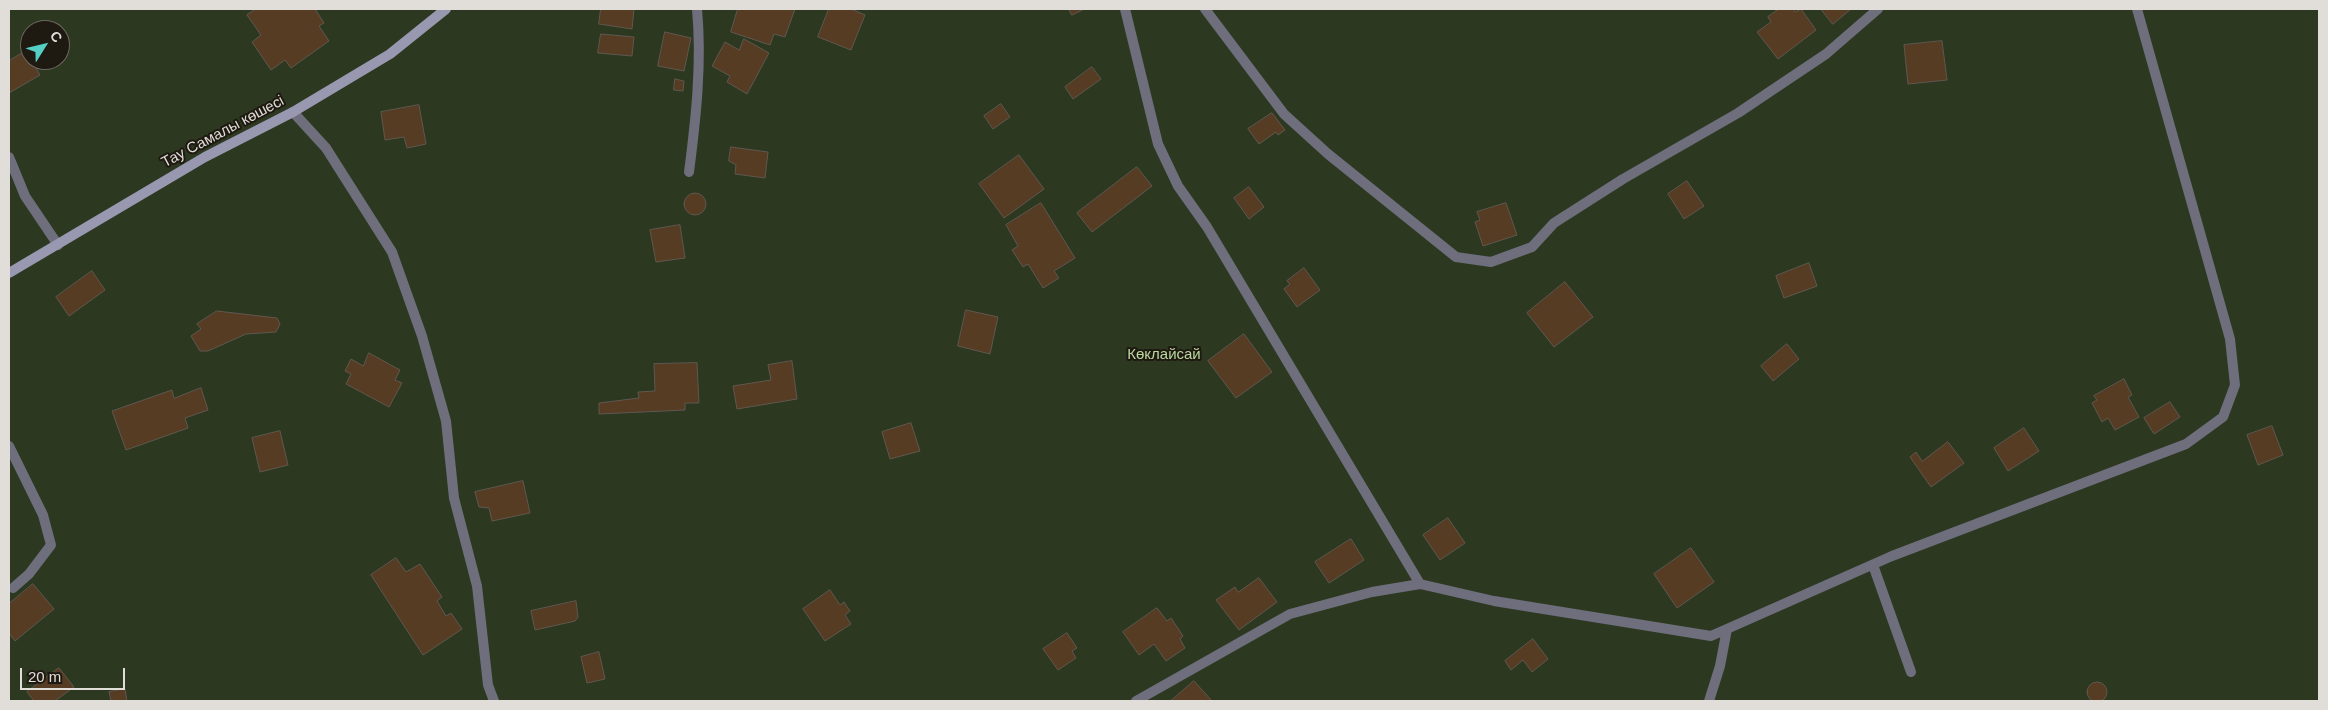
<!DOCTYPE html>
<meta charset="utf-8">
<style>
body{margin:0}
#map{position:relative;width:2328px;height:710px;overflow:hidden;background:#27221a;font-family:Helvetica,sans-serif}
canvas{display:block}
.frame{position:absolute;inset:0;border:10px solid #e1ddd8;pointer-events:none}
.north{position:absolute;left:20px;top:20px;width:50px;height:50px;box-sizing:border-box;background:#1e1911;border:1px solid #6c6761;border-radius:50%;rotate:54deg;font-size:14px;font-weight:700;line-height:20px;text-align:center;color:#e1ddd8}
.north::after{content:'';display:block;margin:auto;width:18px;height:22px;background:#55cec5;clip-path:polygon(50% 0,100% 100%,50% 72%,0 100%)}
.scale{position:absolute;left:20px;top:668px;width:105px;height:22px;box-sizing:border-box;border:2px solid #e1ddd8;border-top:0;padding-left:6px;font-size:15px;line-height:18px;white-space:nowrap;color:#e1ddd8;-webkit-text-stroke:4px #1e1911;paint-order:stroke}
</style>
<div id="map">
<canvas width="2328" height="710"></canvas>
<div class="frame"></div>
<div class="north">С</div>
<div class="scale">20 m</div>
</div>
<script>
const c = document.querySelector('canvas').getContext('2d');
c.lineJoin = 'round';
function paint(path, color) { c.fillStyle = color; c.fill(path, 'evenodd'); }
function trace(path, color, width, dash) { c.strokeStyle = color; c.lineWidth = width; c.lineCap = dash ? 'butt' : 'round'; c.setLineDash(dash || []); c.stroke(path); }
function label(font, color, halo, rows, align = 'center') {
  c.font = font + ' Helvetica,sans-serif'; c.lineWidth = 4; c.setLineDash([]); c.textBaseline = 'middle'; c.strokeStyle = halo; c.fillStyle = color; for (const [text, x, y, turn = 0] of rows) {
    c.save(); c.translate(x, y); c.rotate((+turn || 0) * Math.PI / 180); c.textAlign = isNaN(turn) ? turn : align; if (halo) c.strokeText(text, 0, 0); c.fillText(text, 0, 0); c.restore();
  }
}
paint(new Path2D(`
 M9,9h2310v692h-2310zM30,30h30v30h-30z`), '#2c3820');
const building = new Path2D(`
 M256,9h59l9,14 -5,3 10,15 -38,27 -6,-8 -14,10 -19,-28 9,-7 -14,-20z
 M601,9h33l-2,20 -33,-5z
 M738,9h57l-10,28 -11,-3 -4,11 -39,-13z
 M829,9h22l14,6 -14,35 -33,-13z
 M1069,9h15l-12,6z
 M1779,9h14l2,3 6,-3 15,21 -38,29 -21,-27 14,-10 -3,-5z
 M1821,9h30l-18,15z
 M665,32l26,6 -7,33 -26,-5z
 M601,34l33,3 -2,19 -34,-3z
 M744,39l25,14 -22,41 -20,-12 3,-6 -18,-10 13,-24 14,8z
 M1942,41l5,39 -39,4 -4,-39z
 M26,51l14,24 -31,18v-32z
 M1092,67l9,12 -28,20 -8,-12z
 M675,79l9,2 -1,10 -9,-1z
 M1001,104l9,13 -17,12 -9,-13z
 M419,105l7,39 -19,4 -3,-11 -19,3 -4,-28z
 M1272,113l13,17 -7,5 -2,-3 -17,12 -11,-15z
 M731,147l37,5 -3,26 -30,-4 1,-9 -7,-4z
 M1019,155l25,34 -40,29 -25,-34z
 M1137,167l15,19 -60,46 -15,-19z
 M1687,181l17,25 -20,13 -16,-25z
 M1249,187l15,20 -15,12 -15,-21z
 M684 204a11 11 0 1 1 22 0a11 11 0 1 1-22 0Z
 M1041,203l34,55 -21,13 5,7 -16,10 -15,-24 -5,3 -11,-17 6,-4 -12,-21z
 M1506,203l11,32 -34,11 -8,-24 5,-2 -3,-8z
 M680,225l5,33 -29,4 -6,-32z
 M1809,263l8,23 -33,12 -8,-22z
 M1304,268l16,22 -23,17 -13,-18 6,-5 -3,-3z
 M92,271l13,19 -36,26 -13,-19z
 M1565,282l28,35 -39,30 -27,-34z
 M966,310l32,7 -8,37 -32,-8z
 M217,311l60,7 3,6 -4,8 -30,2 -38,17h-8l-9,-15 10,-7 -4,-5z
 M1244,334l28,38 -36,26 -28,-37z
 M1787,344l12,15 -26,22 -12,-15z
 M369,353l31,17 -5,10 7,3 -13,24 -43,-23 5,-10 -6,-3 6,-12 12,7z
 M792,361l5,38 -60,10 -4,-23 38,-6 -3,-15z
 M697,363l2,40h-14v7l-86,4v-11l40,-5 -1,-6 17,-1 -1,-27z
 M2124,379l8,16 -4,2 11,20 -24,13 -7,-12 -6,4 -10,-19 5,-3 -3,-4z
 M201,388l7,22 -23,8 3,10 -62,22 -14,-39 60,-21 2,8z
 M2170,402l10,15 -26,17 -10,-16z
 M911,423l9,28 -30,8 -8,-27z
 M2272,426l11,29 -25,10 -11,-30z
 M2024,428l15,23 -31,20 -14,-23z
 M280,431l8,34 -28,7 -8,-34z
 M1948,442l16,21 -33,24 -21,-30 6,-5 6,9z
 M523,481l7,32 -38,8 -3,-13 -10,-1 -4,-15z
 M1448,518l17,25 -25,17 -17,-25z
 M1351,539l13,21 -35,23 -14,-21z
 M1691,548l23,34 -37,26 -23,-34z
 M396,558l10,14 14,-8 22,33 -5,4 9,15 5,-3 11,16 -39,26 -52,-80z
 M1259,578l18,24 -38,28 -23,-30 19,-13 3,5z
 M33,584l21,25 -39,32 -6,-8v-29z
 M830,590l10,15 4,-3 6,9 -5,4 6,9 -26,17 -22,-32z
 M576,601l2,16 -3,4 -40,9 -4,-19z
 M1157,608l10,13 4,-3 12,18 -3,3 5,9 -19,13 -12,-17 -15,11 -16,-23z
 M1067,633l10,15 -5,3 4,7 -18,12 -15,-21z
 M1533,639l15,20 -16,13 -9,-12 -12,10 -6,-9z
 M599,652l6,27 -18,4 -6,-26z
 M59,668l15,19 -19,14h-21l-7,-9z
 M1194,681l18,20h-41z
 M2087 692a10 10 0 1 1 20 0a10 10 0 1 1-20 0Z
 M125,689l2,12h-16l-2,-9z`);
paint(building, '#553c23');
trace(building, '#605750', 1);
trace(new Path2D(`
 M9,157l16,39 33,49
 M689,172c7,-54 13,-109 8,-163
 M9,446l34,69 8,30 -22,29 -16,14
 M1873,565l38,107`), '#6e6e7d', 10);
trace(new Path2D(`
 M1125,9l33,135 20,42 29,41 213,357 74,17 217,35 181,-80 294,-112 37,-27 12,-32 -5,-46 -93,-330
 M1205,9l79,105 44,40 128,103 35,5 41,-15 22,-24 69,-44 115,-66 88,-59 52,-45
 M293,112l33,36 66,104 30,84 24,85 8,77 23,88 11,99 6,16
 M1136,701l154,-87 82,-22 48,-8
 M1709,701l11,-35 7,-37`), '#6e6e7d', 10);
trace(new Path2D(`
 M9,273l196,-116 88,-45 97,-58 56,-45`), '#9998b1', 10);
label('15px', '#e1ddd8', '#1e1911', [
 ["Тау Самалы көшесі",223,132,-28]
]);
label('15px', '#bad79f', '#1e1911', [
 ["Көклайсай",1164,355]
]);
</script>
